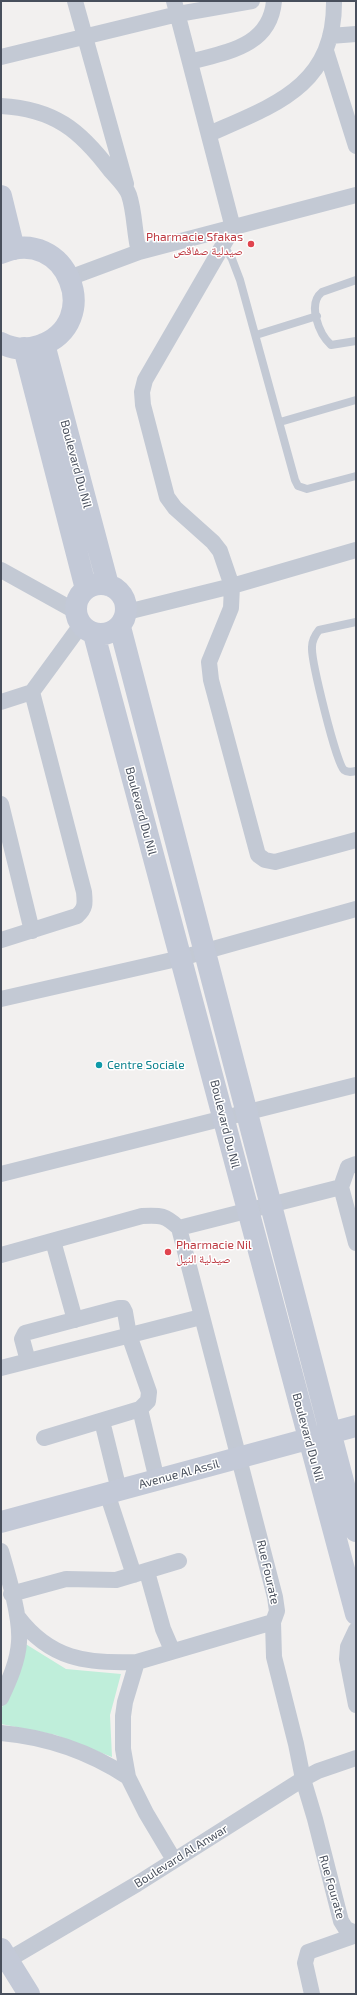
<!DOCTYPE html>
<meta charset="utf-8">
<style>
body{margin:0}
#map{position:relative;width:357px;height:1995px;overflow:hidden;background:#f2f0ef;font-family:"Exo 2",sans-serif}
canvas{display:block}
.frame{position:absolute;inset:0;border:2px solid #484f5c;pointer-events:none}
</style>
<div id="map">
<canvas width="357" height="1995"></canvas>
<div class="frame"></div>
</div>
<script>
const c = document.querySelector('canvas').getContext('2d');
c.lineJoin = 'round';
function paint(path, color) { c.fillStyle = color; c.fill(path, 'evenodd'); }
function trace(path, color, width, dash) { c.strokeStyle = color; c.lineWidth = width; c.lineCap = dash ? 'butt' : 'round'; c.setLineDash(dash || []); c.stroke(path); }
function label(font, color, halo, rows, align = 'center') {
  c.font = font + ' "Exo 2","Noto Naskh Arabic",sans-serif'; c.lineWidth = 3; c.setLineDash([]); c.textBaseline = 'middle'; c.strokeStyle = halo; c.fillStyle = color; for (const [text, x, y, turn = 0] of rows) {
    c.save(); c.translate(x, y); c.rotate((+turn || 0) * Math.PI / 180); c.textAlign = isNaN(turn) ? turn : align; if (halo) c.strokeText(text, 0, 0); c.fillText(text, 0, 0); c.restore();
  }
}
paint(new Path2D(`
 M24,1643l42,26 55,5 -11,41 2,42 -56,-22 -55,-11v-15l11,-20z`), '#bfeeda');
trace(new Path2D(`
 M224,246l8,13 8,21 55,200 3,6 9,3 49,-13
 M356,280l-34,12c-15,12 -3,42 9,53l25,-4
 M256,335l61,-19
 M280,422l76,-22
 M356,622l-37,8c-4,5 -7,10 -7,17 -1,13 24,116 32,123 4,3 8,2 12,1`), '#c3c9d4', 8);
trace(new Path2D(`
 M75,1l51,183
 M174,1l59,227 -88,152 -3,12 1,13 24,92 8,11 38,34 7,9 12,35 -1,22 -22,54 2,18 47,175 7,5 10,2 81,-22
 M330,36l26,-2
 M326,51l30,95
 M1,57l177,-43 74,-13
 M190,62c36,-10 80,-15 84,-61
 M1,106c53,3 79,24 109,64 6,7 16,16 19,25 6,18 5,38 10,57
 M209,134c66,-29 126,-48 125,-133
 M69,278l70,-26 217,-57
 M1,570l74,41
 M127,612l105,-26 124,-36
 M1,702l31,-10 49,-67
 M1,804l31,127
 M1,940l76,-24c9,-8 8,-13 7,-24l-52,-200
 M1,999l180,-41 175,-49
 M356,1164l-8,3 -7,20 15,56
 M1,1174l355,-89
 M179,1228l96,369 2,14 -4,11 1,35 22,87 7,35 12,40 26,102 5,8 10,4
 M179,1228l162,-41
 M53,1241l22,79
 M1,1255l141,-39c19,-1 23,-1 37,12
 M28,1361l-6,-22 3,-6 94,-25h4l2,4 4,23 20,57 -1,9 -8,8 -96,29
 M1,1368l200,-51
 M140,1409l17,71
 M102,1421l17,69
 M107,1493l27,82
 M1,1551c7,24 20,67 18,91 -1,19 -10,39 -18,56
 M147,1572l16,57 9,21
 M11,1594l55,-15 50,1 63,-19
 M18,1617c32,42 68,47 119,45l136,-40
 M356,1630l-8,17 -1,12 9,46
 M137,1662l-12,40 -2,14v33l5,28 18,36 28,47
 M1,1733c45,4 89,19 127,44
 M1,1964l136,-80 166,-105 15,-8 38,-13
 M312,1994l-7,-31 3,-11 48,-17`), '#c3c9d4', 16);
trace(new Path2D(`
 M1,196l13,53
 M1,253c65,-29 105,70 38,93 -12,4 -26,3 -38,-3
 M44,344l64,241
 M24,348l62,241
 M76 609a25 25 0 1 1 50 0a25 25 0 1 1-50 0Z
 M120,627l236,904
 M94,634l262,980
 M1,1522l355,-96
 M1,1949l28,45`), '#c3c9d7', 22);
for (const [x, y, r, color] of [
 [251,244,4,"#e0444e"],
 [99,1065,4,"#0f9aa8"],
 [168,1252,4,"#e0444e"]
]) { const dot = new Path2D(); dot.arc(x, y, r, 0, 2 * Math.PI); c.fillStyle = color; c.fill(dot); trace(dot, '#fff', 1.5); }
label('12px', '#be3a42', '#fff', [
 ["Pharmacie Sfakas",243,237],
 ["صيدلية صفاقص",243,251],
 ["Pharmacie Nil",176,1245,"left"],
 ["صيدلية النيل",176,1259,"left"]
], 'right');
label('12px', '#484f5c', '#fff', [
 ["Boulevard Du Nil",76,464,75],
 ["Boulevard Du Nil",141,811,75],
 ["Boulevard Du Nil",225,1124,76],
 ["Boulevard Du Nil",308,1437,75],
 ["Avenue Al Assil",179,1474,-15],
 ["Rue Fourate",268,1572,77],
 ["Boulevard Al Anwar",181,1856,-32],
 ["Rue Fourate",332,1887,74]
]);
label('12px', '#0d838f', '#fff', [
 ["Centre Sociale",107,1065]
], 'left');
</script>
